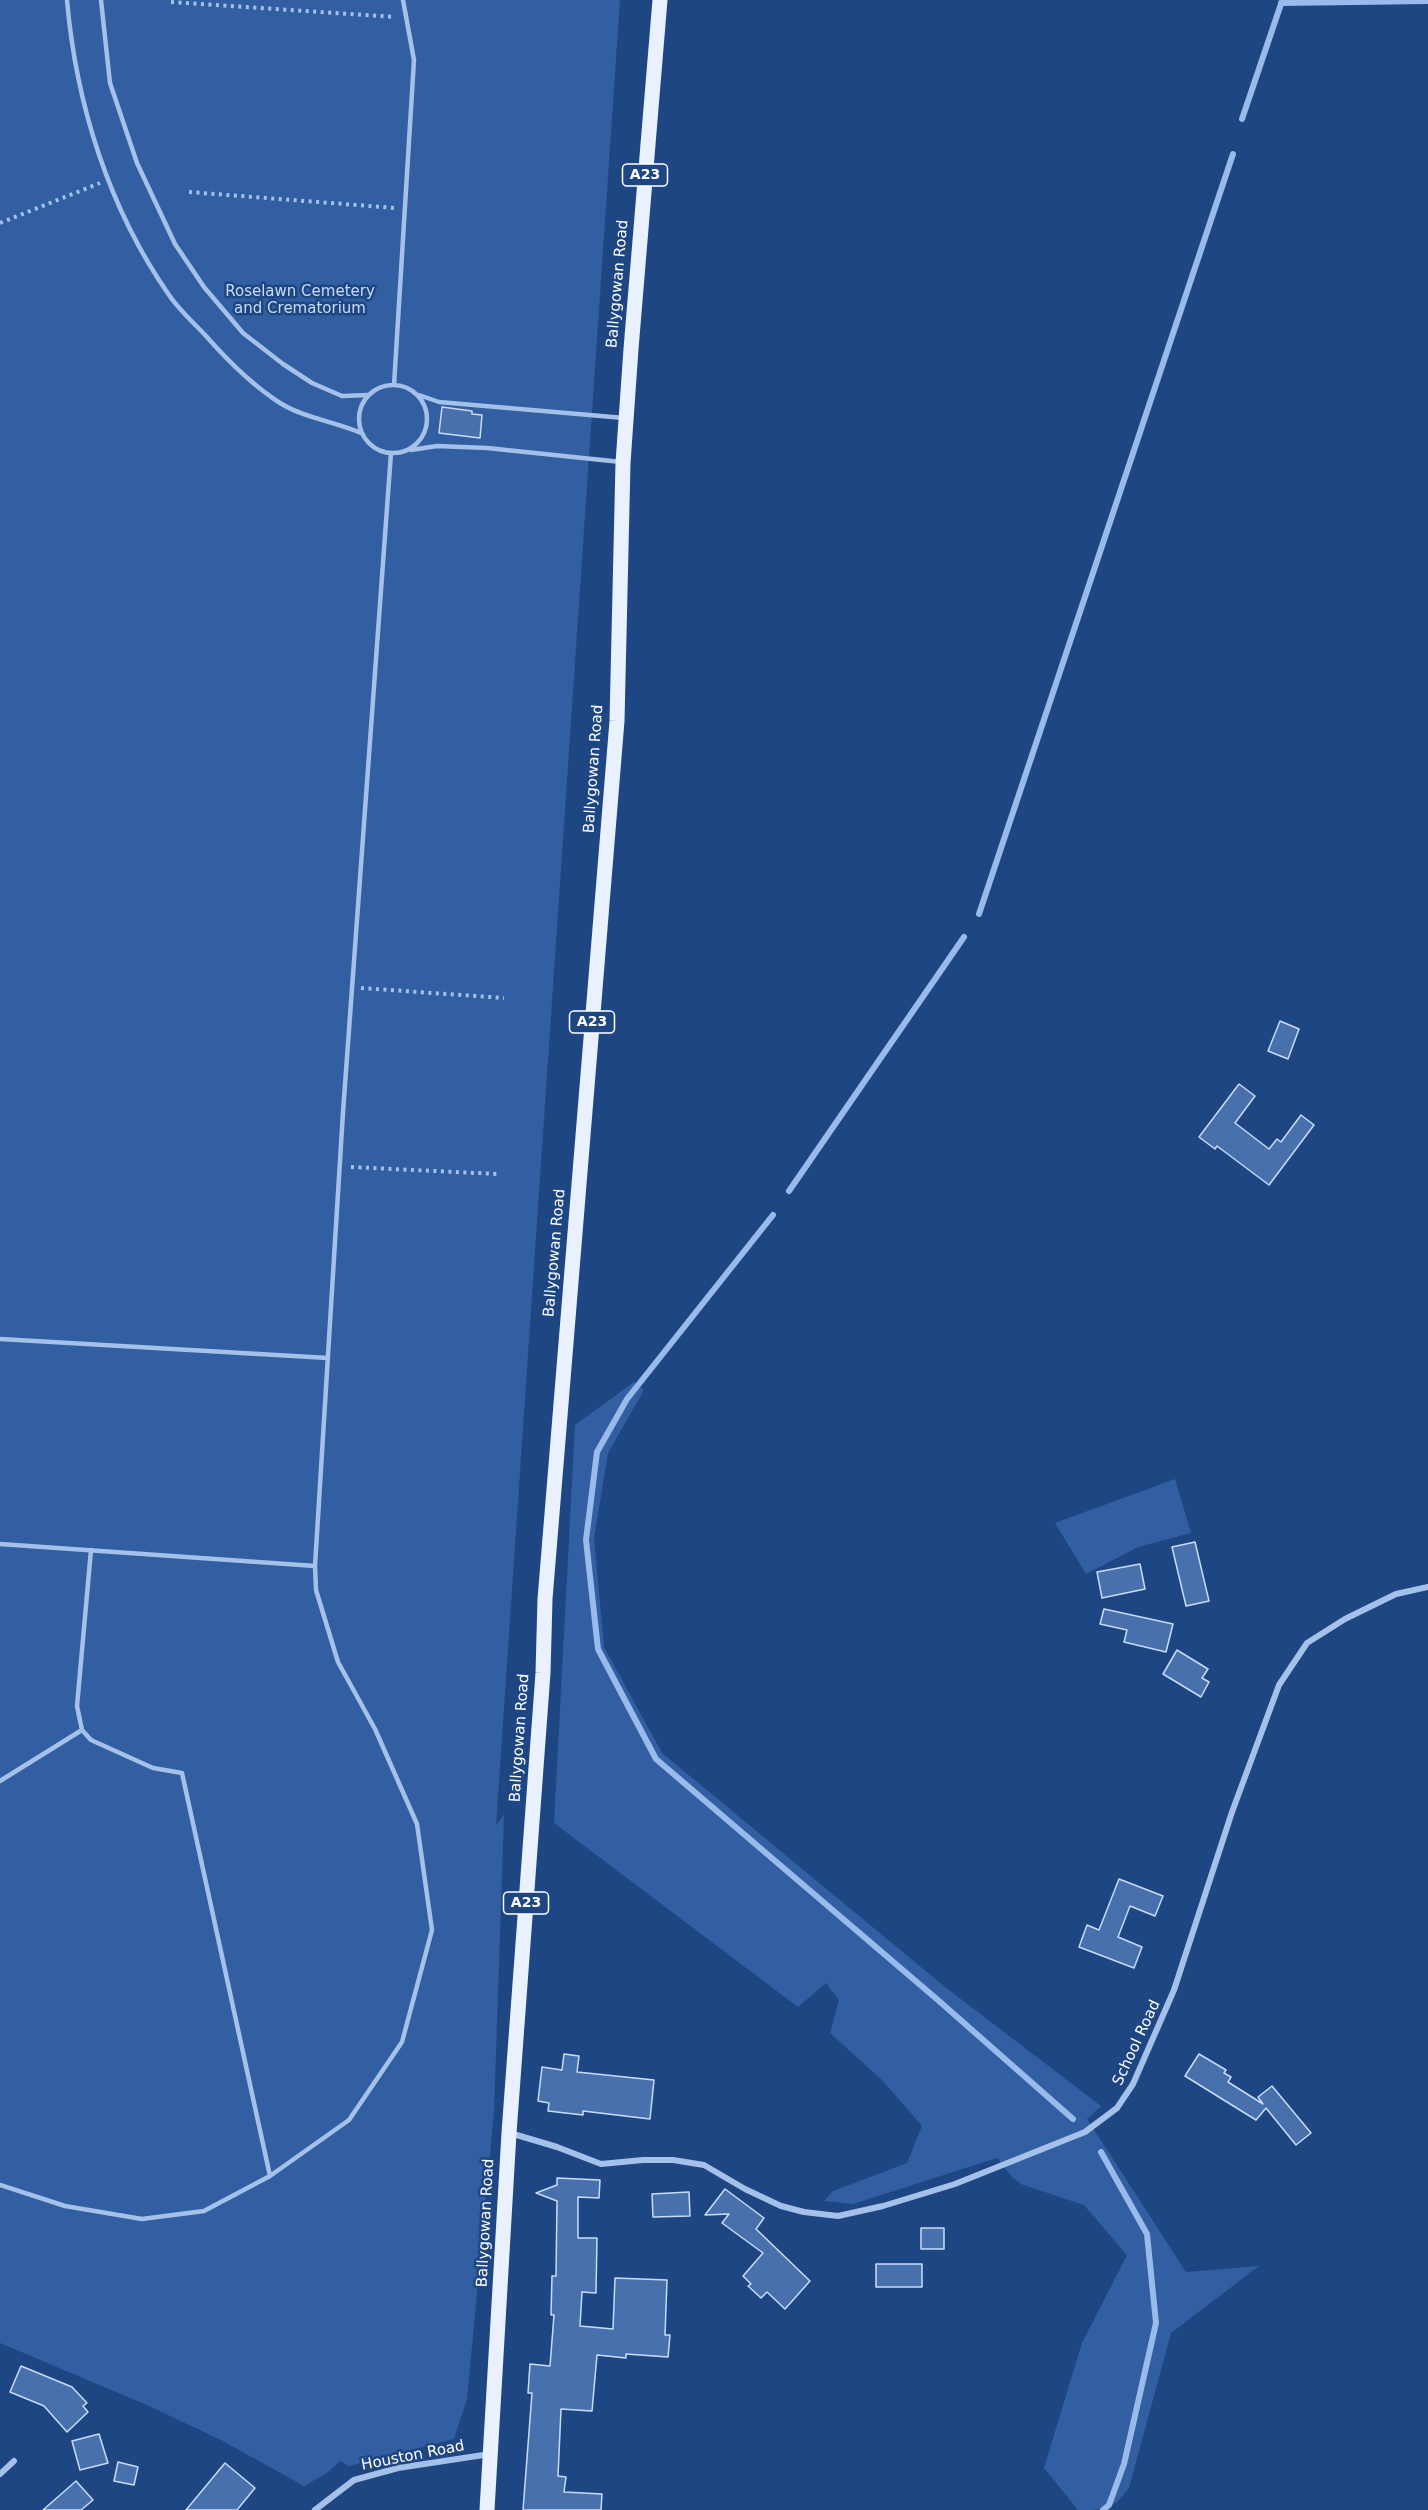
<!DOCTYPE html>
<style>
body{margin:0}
canvas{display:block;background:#1e4683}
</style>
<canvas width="1428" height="2510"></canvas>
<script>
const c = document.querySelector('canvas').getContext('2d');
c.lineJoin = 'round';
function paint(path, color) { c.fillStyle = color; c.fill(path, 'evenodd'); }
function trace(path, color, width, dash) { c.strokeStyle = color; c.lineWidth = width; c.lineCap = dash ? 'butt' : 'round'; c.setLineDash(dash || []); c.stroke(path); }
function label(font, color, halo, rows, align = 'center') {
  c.font = font + ' "DejaVu Sans",sans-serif'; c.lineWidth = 5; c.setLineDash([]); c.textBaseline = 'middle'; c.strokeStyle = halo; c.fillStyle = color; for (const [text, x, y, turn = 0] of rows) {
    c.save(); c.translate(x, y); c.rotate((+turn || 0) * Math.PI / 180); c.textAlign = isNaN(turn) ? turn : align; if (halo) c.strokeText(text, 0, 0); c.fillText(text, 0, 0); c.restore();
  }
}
paint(new Path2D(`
 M0,0h620l-124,1825 8,-10 -10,296 -27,288 -13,40 -105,27 -9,-5 -13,12 -23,13 -83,-46 -74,-35 -147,-62z
 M634,1382l10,8 -36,63 -14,85 10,109 58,106 283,234 156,119 -14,13 99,153 73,-6 -88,67 -42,155c-17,22 -21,22 -51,22l-34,-42 38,-125 45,-88 -43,-50 -63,-21 -8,-6 -16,-20 -144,46 -29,-3 9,-10 74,-28 15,-37 -39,-45 -53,-48 9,-33 -13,-17 -28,24 -244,-184 21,-398z
 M1175,1479l16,54 -53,14 -52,27 -31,-51z`), '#325fa1');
trace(new Path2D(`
 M1281,3l147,-2
 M1242,119l40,-118
 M979,914l254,-760
 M789,1191l175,-254
 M773,1215l-146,184 -30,53 -11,88 12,109 58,110 283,242 134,118
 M1101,2152l46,82 9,89 -32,141 -15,41 -6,5`), '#98bbeb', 6);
const building = new Path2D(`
 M442,407l30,4v3l10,1 -2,23 -41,-5z
 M1280,1021l19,8 -11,30 -20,-8z
 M1239,1084l16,12 -20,27 34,26 8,-10 4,3 20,-27 13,10 -45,60 -52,-39 -2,3 -16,-12z
 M1195,1542l14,59 -23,5 -14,-59z
 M1140,1564l5,25 -43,9 -5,-26z
 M1104,1609l69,15 -7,28 -42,-10 3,-12 -27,-6z
 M1177,1650l31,19 -6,9 7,4 -8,15 -38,-23z
 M1119,1879l44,17 -8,20 -25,-10 -12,31 24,10 -8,21 -55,-21 8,-22 12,5z
 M564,2054l15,2 -2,16 77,8 -4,39 -67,-8v4l-35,-4 1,-8 -11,-2 4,-34 20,3z
 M1199,2054l27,16 -2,3 7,4 -3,5 35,22 -5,-7 14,-11 39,47 -15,12 -30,-37 -10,12 -71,-44z
 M557,2178l43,2 -1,18 -21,-1v41h19l-1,55 -14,-1 -2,34 33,3 2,-51 52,2 -2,55h5l-2,22 -42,-3v4l-29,-3 -5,56 -31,-2 -3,67 8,1 -2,15 38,2 -1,16h-78l9,-117h-4l2,-29 20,2 4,-51h-3l1,-39h4l1,-75 -21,-8 21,-8z
 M725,2189l39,29 -8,11 54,52 -25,28 -18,-17 -6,6 -13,-12 3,-2 -8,-8 20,-23 -41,-30 7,-9 -24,1z
 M689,2192l1,24 -37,1 -1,-23z
 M921,2228h23v21h-23z
 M876,2264h46v23h-46z
 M21,2366l51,21 15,16 -4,3 5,6 -21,20 -23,-26 -34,-14z
 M99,2434l9,29 -28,7 -8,-29z
 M118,2462l20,5 -4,18 -20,-4z
 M225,2463l30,25 -18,22h-51z
 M76,2481l17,19 -12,10h-38z`);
paint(building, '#4770ac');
trace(building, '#c9dcf7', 1.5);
trace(new Path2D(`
 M171,2l223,15
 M189,192l206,16
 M0,223l100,-40
 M361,988l143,10
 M351,1167l146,7`), '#a5c1ea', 4, [3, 4.5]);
trace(new Path2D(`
 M67,0c9,104 42,209 102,295 10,15 25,28 37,41 22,25 46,49 74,67 24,15 56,19 81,30
 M101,0l9,83 27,80 38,81 29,43 39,46 40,31 29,19 30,13 26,-1
 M359 419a34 34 0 1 1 68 0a34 34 0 1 1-68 0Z
 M394,385l20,-325 -11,-60
 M419,395l20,7 185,16
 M411,450l26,-4 50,2 134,14
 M0,1339l328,19
 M0,1544l315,22
 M91,1550l-14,156 5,24 9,10 62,28 29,5 88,403
 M0,1781l82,-51
 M0,2185l65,21 77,13 62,-8 66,-35 79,-56 53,-78 30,-112 -15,-106 -42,-95 -37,-67 -22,-72 -1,-24 28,-454 48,-659`), '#a5c1ea', 4.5);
trace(new Path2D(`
 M510,2133l47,14 44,17 42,-4h30l31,5 41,24 36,17 23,6 34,4 45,-10 72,-22 130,-52 32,-24 16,-24 41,-94 58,-178 47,-127 28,-42 38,-24 51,-25 32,-7
 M0,2474l14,-13
 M315,2510l39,-30 44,-12 92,-14`), '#a5c1ea', 6);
trace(new Path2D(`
 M487,2510l22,-377 34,-460 2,-74 72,-878 6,-258 8,-114 29,-349`), '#e9f0fe', 15);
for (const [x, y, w] of [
 [645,175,45],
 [592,1022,45],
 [526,1903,45]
]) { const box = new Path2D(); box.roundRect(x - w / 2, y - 11, w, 22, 4.5); c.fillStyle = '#1e4683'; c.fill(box); trace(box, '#fff', 1.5); }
label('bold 14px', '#fff', null, [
 ["A23",645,175],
 ["A23",592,1022],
 ["A23",526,1903]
]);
label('15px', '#fff', '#1e4683', [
 ["Ballygowan Road",618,284,-85],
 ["Ballygowan Road",594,769,-86],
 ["Ballygowan Road",555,1253,-85],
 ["Ballygowan Road",520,1738,-86],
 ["School Road",1137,2043,-65],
 ["Ballygowan Road",486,2223,-87],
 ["Houston Road",413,2456,-11]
]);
label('15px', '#c9dcf7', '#1e4683', [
 ["Roselawn Cemetery",300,292],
 ["and Crematorium",300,309]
]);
</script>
